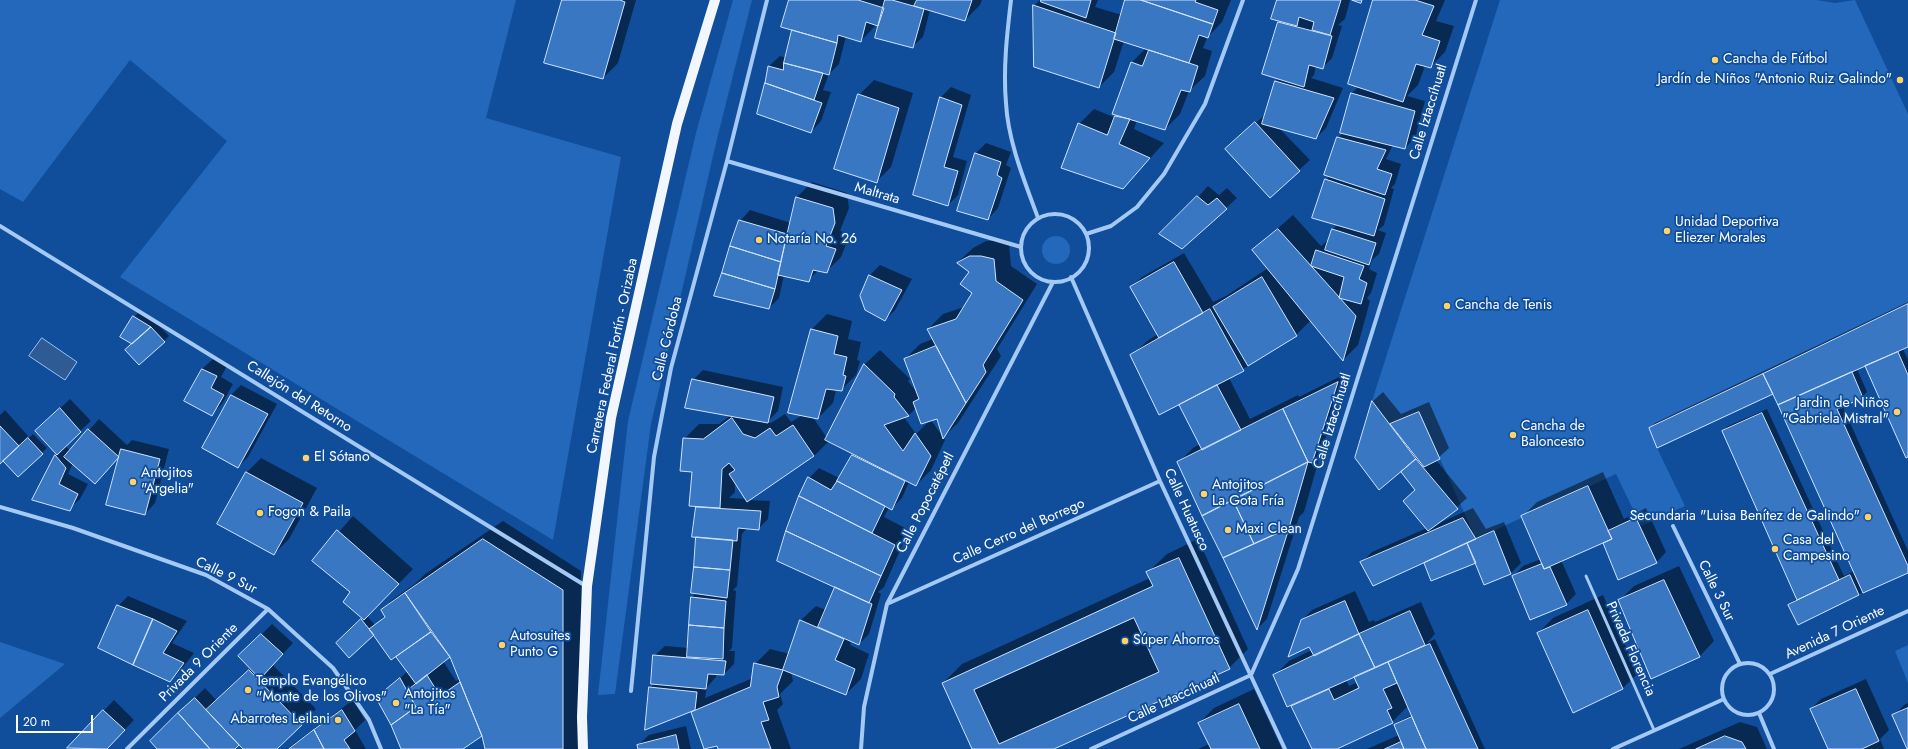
<!DOCTYPE html>
<meta charset="utf-8">
<style>
body{margin:0}
#map{position:relative;width:1908px;height:749px;overflow:hidden;background:#104e9b;font-family:Jost,sans-serif}
canvas{display:block}
.scale{position:absolute;left:16px;top:715px;width:77px;height:18px;box-sizing:border-box;border:2px solid #fff;border-top:0;padding-left:5px;font-size:12px;line-height:14px;white-space:nowrap;color:#fff;-webkit-text-stroke:3px #104e9b;paint-order:stroke}
</style>
<div id="map">
<canvas width="1908" height="749"></canvas>
<div class="scale">20 m</div>
</div>
<script>
const c = document.querySelector('canvas').getContext('2d');
c.lineJoin = 'round';
function paint(path, color) { c.fillStyle = color; c.fill(path, 'evenodd'); }
function trace(path, color, width, dash) { c.strokeStyle = color; c.lineWidth = width; c.lineCap = dash ? 'butt' : 'round'; c.setLineDash(dash || []); c.stroke(path); }
function label(font, color, halo, rows, align = 'center') {
  c.font = font + ' Jost,sans-serif'; c.lineWidth = 3.5; c.setLineDash([]); c.textBaseline = 'middle'; c.strokeStyle = halo; c.fillStyle = color; for (const [text, x, y, turn = 0] of rows) {
    c.save(); c.translate(x, y); c.rotate((+turn || 0) * Math.PI / 180); c.textAlign = isNaN(turn) ? turn : align; if (halo) c.strokeText(text, 0, 0); c.fillText(text, 0, 0); c.restore();
  }
}
paint(new Path2D(`
 M0,0h516l-30,118 135,39 -68,383 -433,-263 107,-136 -97,-81 -107,142 -23,-13z
 M733,0h19l-35,139 -66,285 -36,270 -17,1 30,-274 68,-288z
 M1500,0h317l18,3 20,-3 53,114v233l-130,58 -5,-11 -116,54 28,58 -44,20 -25,-52 -140,65 -57,-127 -29,12 -18,-23z
 M1042 250a14 14 0 1 1 28 0a14 14 0 1 1-28 0Z
 M0,642l65,22 -65,54z
 M1908,645v38l-13,-32z`), '#2368ba');
const water = new Path2D(`
 M42,338l35,24 -12,18 -36,-24z`);
paint(water, '#2f5b94');
trace(water, '#96c4f8', 1);
paint(new Path2D(`
 M563,0h73l-18,63 -15,15z
 M790,0h192l-2,5 -15,15 -35,-10 -7,27 -11,10 -36,-22 -15,16 -15,-5 -7,28 -10,10 -6,16 8,2 -10,29 -10,11 -52,-18 10,-48 11,-10 7,2 6,-27z
 M1040,0h58l-3,7 27,8 4,-15h105l-9,22 -15,16 -4,10 9,3 -7,25 -16,15 -9,23 -15,15 -28,-9 -3,9 30,14 -41,45 -44,-64 15,-15 22,9 16,-56 14,-14 -22,-7 -10,31 -15,15 -65,-81z
 M1278,0h72l-5,19 -7,6 4,1 -10,32 -10,10 -6,-2 -2,9 -3,3 32,10 -17,40 -10,10 -37,-10 31,32 -40,37 -33,-58 29,-25 10,-33 3,-3v-55l2,-2z
 M1374,0h71l-9,21 18,5 -9,26 -15,15 -5,-1 -7,19 -11,11 18,5 -10,37 -10,10 -12,-3 -7,14 15,5 -6,20 -4,4 3,1 -10,36 -6,5 8,3 -7,21 -7,6 -3,9 8,4 -6,20 -4,5 3,3 -12,44 -15,15 -32,-40 -15,15 -67,43 21,41 48,-24 1,2 48,-24 -26,79 -17,60 -5,5 -32,102 -9,9 -80,-165 15,-15 7,-4 -21,-40 -47,-48 15,-15 11,-7 -27,-47 11,-10 42,-24 29,49 13,-6 42,-28 -15,-18 40,-35 28,31 6,-5h2l4,-12 5,-5 -12,-44 4,-4 8,-38 5,-5 9,-40 6,-6z
 M874,80l39,13 -22,74 -15,15 -17,-87z
 M951,87l20,8 -18,62 14,4 -9,34 -10,10 -33,-10 26,-98z
 M986,143l25,9 -5,13 5,3 -13,40 -10,11 -29,-8 17,-58z
 M812,182l35,11 2,15 -9,23 10,3 -9,23 -15,15 -7,-2 -11,10 -24,-5 -5,23 -10,10 -29,-87 10,-11 41,13 6,-26z
 M1208,186l11,9 8,-7 10,10 -55,50 16,-51z
 M986,241h10l13,3 2,22 26,18 -40,65 4,7 -43,67 -15,14 2,3 -14,30 -15,15 -7,-3 -7,16 -10,10 -3,-1 -5,10 25,13 -25,57 -6,5 3,2 -12,40 -10,10 -8,-3 -1,4 19,9 -8,25 -15,15 -55,-22 2,9 -13,13 3,10 -6,6 14,39h-72l-2,-4 -12,4 -13,-37 3,-3 -45,-21 5,-5 -1,-27 11,-10 24,2 3,-51 4,-4 1,-57h-4l4,-30 -4,-35 -9,-32 15,-15h20l12,-9 -38,-35 10,-10 80,17 -5,24 -11,11 4,1 14,-9 6,8 12,-7 -14,-3 23,-83 15,-15 25,7 -4,18 13,3 -4,18 3,1 -4,14 -15,15h-5l-3,13 -15,15 -6,-2 15,22 38,-74 15,-14 30,29 -2,2 10,13 -13,-35 15,-15 13,-5 -5,-10 15,-15 21,-7 9,-14 -2,-22 -13,-9 15,-14zM916,408l14,12 -14,14 -12,-17 4,-1zM937,418l6,19 -12,-17zM829,441l25,13 -15,24 -20,-10 -10,10 -9,19 36,91 -10,22 -10,-4 -15,14 -11,34 -20,-5 -15,15 -2,14 -48,20 2,-11 9,-10v-4l8,1 10,-10 1,-13h-6l3,-3 4,-57 -3,-1 4,-4 5,-52 5,-6 11,1 10,-10 2,-18 -22,-1 66,-44zM735,482l12,17 -18,-1 6,-6z
 M880,265l32,14 -17,31 -10,10 -24,-24 9,-21z
 M1908,302v44l-5,3 5,11v96l-42,-91 -9,4 10,23 -5,5 -20,8 66,146v21l-45,19 -4,4 -70,10 8,-7 -74,-167 5,-5 39,-17 77,167 10,-5 -80,-179 -124,36 5,-5z
 M139,312l17,10 13,14 -5,5 -30,3v-27z
 M213,359l14,7 -6,11 12,7 -11,20 -10,10 -10,-45z
 M241,385l36,19 -29,53 -10,10 -7,-72z
 M1383,392l18,22 28,-12 20,46 -13,12 31,38 -28,25 34,-15 13,21 18,-7 17,41 -10,10 -26,10 -9,-21 -44,18 -7,-19 -63,1 10,-10 55,-24 -10,-38 -16,-20 -45,-12 17,-57z
 M70,399l21,22 -26,24 5,6 29,-32 28,26 5,-5 37,9 -14,54 -10,11 -25,-59 -25,28 -22,-20 -5,11 20,10 -8,15 -11,10 -36,-10 25,-45 -22,-23z
 M5,410l23,26 -4,4 2,1 7,-7 14,14 -29,27 -14,-16 -4,4v-48z
 M261,458l56,30 -28,51 -15,15 -28,-81z
 M1603,472l21,47 22,-11 20,44 -10,11 -38,15 -15,-37 -42,19 15,34 -10,10 -53,-27 10,-11 18,-7 -19,-42 15,-15z
 M353,516l60,53 -46,47 8,9 10,-10 -3,-5 10,-10 24,-17 9,-9 78,-53 78,50 1,178h-96l-3,-15 -22,15h-59l-10,-25 -15,-26 31,-27 -12,-15 -22,-23 -37,10 26,-25 -12,-26 -38,-31zM450,656l10,23 -4,2 -13,-20z
 M1198,539l50,110 -19,19 -177,81h-79l-30,-66 19,-19 188,-86 -2,-6 19,-18z
 M1679,566l35,75 -14,15 -48,22 -33,-77 15,-15z
 M1355,591l14,31 5,-2 1,2 46,-20 14,32 -8,9 8,-4 50,110h-118l32,-14 -4,-10 5,-4 12,-6 -4,-9 -16,16 -57,27h-22l-21,-45 -18,-28 15,-15 23,-11 -10,-30 10,-10zM1355,676l3,6 -9,4 -3,-6z
 M1603,595l35,78 -15,15 -85,-55 15,-15z
 M128,596l59,25 -15,22 22,10 -14,18 -10,10 -52,-75z
 M272,624l21,19 -20,22 43,44 -40,40h-32l-5,-5 -6,5h-75l-6,-8 53,-53 12,13 34,-33 -11,-12z
 M1866,679l23,51 -9,9 4,10h-55l-18,-40 10,-10z
 M1254,689l28,60h-84l11,-5 -10,-21 15,-15z
 M114,700l20,20 -28,29 -38,-1z
 M353,700l12,20 -10,10 11,19h-79z
 M1908,703v46l-14,-34 10,-10z
 M1740,722l17,5 10,22h-88z
 M686,726l5,23h-52l-1,-4 11,-10z`), '#0007');
const building = new Path2D(`
 M562,0h58l5,2 -22,77 -59,-16z
 M789,0h69l26,8 -6,18 -12,-4 -5,20 -23,-7 -1,8 -56,-16z
 M885,0h7l32,9 -11,39 -38,-10z
 M917,0h55l-7,21 -51,-15z
 M1041,0h50l-5,18 -45,-16z
 M1125,0h16l72,24 -5,14 -9,-3 -10,28 -75,-24z
 M1141,0h55l-1,2 23,8 -5,14z
 M1277,0h64l-11,35 -18,-5 2,-8 -15,-5 -2,9 -26,-7z
 M1352,0h10l-1,3z
 M1373,0h42l19,6 -12,29 18,6 -9,27 -15,-4 -13,38 -55,-18z
 M1033,5l83,28 -17,55 -65,-21z
 M1278,22l54,14 -9,33 -14,-4 -5,22 -42,-13z
 M792,30l45,13 -8,32 -45,-12z
 M1149,50l49,16 -8,26 -9,-2 -16,40 -53,-16 19,-52 11,4z
 M784,63l39,10 -9,27 -49,-17 3,-17 15,4z
 M1275,81l59,17 -18,41 -54,-15z
 M765,83l57,20 -11,30 -54,-19z
 M1351,93l64,18 -10,38 -65,-16z
 M858,94l41,14 -22,75 -43,-14z
 M940,97l22,8 -18,62 14,4 -10,35 -35,-11z
 M1115,116l15,3 -11,25 31,14 -27,31 -62,-21 17,-45 29,12z
 M1255,122l45,49 -30,27 -45,-49z
 M1337,137l49,13 -9,19 15,5 -7,21 -61,-20z
 M975,153l26,9 -4,13 5,3 -14,42 -31,-9z
 M1325,179l60,20 -11,37 -62,-18z
 M1197,196l11,9 9,-7 10,11 -45,40 -23,-15z
 M796,197l37,11 2,15 -9,23 10,3 -9,24 -14,-3 -4,12 -31,-7z
 M739,220l48,14 -6,28 -51,-16z
 M1278,229l78,87 -13,45 -91,-111z
 M1332,229l44,14 -7,22 -44,-15z
 M730,246l51,16 -6,27 -53,-16z
 M1316,250l48,16 -5,13 8,4 -6,21 -22,-6 5,-21 -33,-11z
 M970,256h11l13,3 2,22 27,19 -40,65 3,7 -20,31 -39,-74 29,-10 16,-26 -12,-9 9,-12 -12,-9z
 M1174,262l29,51 -44,25 -29,-51z
 M722,273l53,16 -6,20 -55,-13z
 M869,275l33,15 -17,31 -20,-11 -5,-14z
 M1262,277l35,59 -49,30 -35,-59z
 M1908,304v43l-130,58 -15,-31z
 M1210,309l34,62 -85,44 -29,-60z
 M133,316l18,11 -19,17 -12,-7z
 M151,327l14,15 -26,23 -14,-15z
 M811,329l27,7 -4,18 13,3 -4,18 3,1 -4,15 -16,-2 -8,30 -30,-6z
 M936,346l30,57 -23,36 -6,-20 -16,5 -8,-22 6,-3 -15,-40z
 M1898,352l10,23v82l-2,1 -41,-92z
 M864,364l31,30 -1,3 15,19 -25,9 19,26 12,-18 16,23 -15,30 -91,-46z
 M202,369l15,7 -6,12 13,7 -12,21 -28,-15z
 M1852,372l11,26 -26,11 71,157v7l-45,20 -85,-188z
 M1763,374l10,20 -116,54 -8,-20z
 M692,379l82,18 -6,26 -83,-15z
 M1338,382l-26,81 -4,-1 -25,-53z
 M1217,385l24,45 -39,20 -23,-45z
 M231,395l37,19 -30,54 -36,-20z
 M1372,401l44,58 -37,31 -24,-32z
 M60,408l21,24 -24,23 -22,-24z
 M1283,409l25,53 -106,54 -25,-54z
 M1419,412l21,47 -16,8 -34,-43z
 M1762,413l77,167 -42,20 -75,-169z
 M732,418l11,16 12,4 15,-10 6,8 17,-11 21,31 -67,46 -18,-28 6,-4 -6,-7 -7,6 -2,39 -31,-2 3,-34 -12,-1 3,-33 20,1z
 M0,426l19,20 -19,18z
 M88,429l31,28 -24,27 -31,-27z
 M28,438l15,16 -25,23 -15,-16z
 M121,449l39,10 -15,56 -39,-10z
 M55,455l11,13 -7,16 19,10 -8,17 -38,-11z
 M852,455l53,26 -13,29 -55,-29z
 M1416,459l42,50 -30,22 -25,-30 12,-11 -14,-18z
 M1308,462l-19,66 -35,16 -21,-44z
 M246,472l57,31 -29,52 -57,-31z
 M808,477l23,13 6,-9 48,25 -13,27 -73,-37z
 M1588,486l24,53 -68,30 -23,-53z
 M799,496l96,49 -14,31 -95,-45z
 M1233,500l21,44 -31,14 -21,-42z
 M696,507l65,4 -2,19 -21,-2 -1,13 -45,-4z
 M1463,518l13,21 -103,47 -13,-24z
 M1636,518l21,45 -39,17 -15,-37 9,-4 -4,-8z
 M1289,528l-32,102 -34,-72z
 M337,530l62,54 -35,36 -21,-18 7,-10 -38,-31z
 M786,531l95,45 -12,27 -92,-42z
 M1494,531l17,43 -27,11 -17,-42z
 M696,537l37,3 -3,30 -36,-3z
 M483,539l80,51v159h-78l-3,-13 -32,-79 -45,-64z
 M1467,543l9,20 -45,18 -7,-18z
 M1179,558l51,111 -176,80h-82l-30,-66 211,-97 -7,-14z
 M1542,564l2,5 6,-2 17,38 -37,15 -18,-44z
 M694,567l36,3 -3,28 -36,-5z
 M1850,575l9,20 -61,30 -10,-20z
 M1664,580l36,77 -49,22 -33,-79z
 M835,587l37,17 -13,41 -41,-18z
 M405,593l26,39 -40,28 -22,-31 16,-12 -4,-7z
 M691,597l35,4 -2,27 -35,-3z
 M1345,601l14,33 -45,22 -5,-9 -21,10 13,-37z
 M117,605l36,14 -20,46 -35,-17z
 M1588,610l35,79 -50,24 -36,-80z
 M1410,611l15,34 -50,23 -16,-34z
 M1134,618l25,54 -160,72 -25,-54z
 M153,619l24,12 -14,22 21,10 -14,19 -37,-17z
 M361,619l13,16 -25,23 -13,-15z
 M800,620l44,19 -9,21 20,9 -9,26 -63,-25z
 M689,625l35,3 -1,31 -36,-2z
 M431,632l19,25 -34,27 -20,-27z
 M261,634l22,20 -23,25 -22,-23z
 M1359,634l16,34 -88,39 -14,-32z
 M1430,644l48,105h-52l-38,-87z
 M653,655l73,6 -2,14 -16,-1 -2,15 -55,-5z
 M1388,662l9,21 -14,6 9,19 -5,2 6,13 -56,26h-25l-21,-43 38,-17 5,11 25,-12 -5,-11z
 M754,663l29,7 -6,17 2,10 -16,5 6,18 -8,2 10,27h-53l-1,-3 -13,3 -13,-37 59,-25z
 M249,670l53,55 -25,24h-34l-37,-39z
 M427,675l13,21 20,-14 22,54 -19,13h-62l-10,-24 25,-18 -9,-16z
 M400,678l16,29 -25,18 -15,-27z
 M649,687l48,5 -2,18 -50,20z
 M1856,689l23,52 -17,8h-34l-18,-40z
 M195,698l44,47 -4,4h-25l-32,-36z
 M1239,704l21,45h-49l-13,-26z
 M1908,708v41h-1l-15,-34z
 M103,710l22,20 -18,19 -40,-1z
 M342,710l13,21 -11,9 6,9h-26l-10,-19z
 M178,713l32,36h-53l-7,-8z
 M1412,717l14,32h-22l-10,-24z
 M314,730l10,19h-35z
 M676,735l3,14h-41l-1,-4z
 M1725,736l17,6 4,7h-50z
 M1401,742l3,7h-19z`);
paint(building, '#3977c3');
trace(building, '#cde3fe', 1);
trace(new Path2D(`
 M1586,576l68,154`), '#a4c9f5', 3);
trace(new Path2D(`
 M1011,0c-4,34 -8,69 -5,103 2,39 19,79 32,115
 M727,161l294,86
 M1021 248a34 34 0 1 1 68 0a34 34 0 1 1-68 0Z
 M0,226l586,360
 M1086,234l25,-8 26,-19 27,-33 41,-70 38,-104
 M1071,277l89,204 125,268
 M0,507l73,21 133,47 62,34 65,59 36,52 12,29
 M1673,526l67,138
 M887,604l273,-123
 M1722 689a26 26 0 1 1 52 0a26 26 0 1 1-52 0Z
 M1770,674l138,-63
 M631,691l23,-234 17,-89 56,-207 40,-161
 M1759,713l15,36
 M127,749l141,-140
 M861,749l3,-42 23,-103 166,-322
 M1091,749l160,-74 47,-106 178,-569
 M1613,749l111,-50`), '#a4c9f5', 4);
trace(new Path2D(`
 M583,749l-1,-32 5,-131 24,-168 66,-294 38,-124`), '#f2f7ff', 10);
for (const [x, y, r, color] of [
 [1715,60,4,"#ffd268"],
 [1900,80,4,"#ffd268"],
 [1667,231,4,"#ffd268"],
 [759,240,4,"#ffd268"],
 [1447,306,4,"#ffd268"],
 [1897,412,4,"#ffd268"],
 [1513,435,4,"#ffd268"],
 [306,458,4,"#ffd268"],
 [133,482,4,"#ffd268"],
 [1204,494,4,"#ffd268"],
 [260,513,4,"#ffd268"],
 [1868,517,4,"#ffd268"],
 [1228,530,4,"#ffd268"],
 [1775,549,4,"#ffd268"],
 [1125,641,4,"#ffd268"],
 [502,645,4,"#ffd268"],
 [248,690,4,"#ffd268"],
 [396,703,4,"#ffd268"],
 [338,720,4,"#ffd268"]
]) { const dot = new Path2D(); dot.arc(x, y, r, 0, 2 * Math.PI); c.fillStyle = color; c.fill(dot); trace(dot, '#104e9b', 1.5); }
label('14px', '#fff', '#104e9b', [
 ["Cancha de Fútbol",1723,60],
 ["Jardín de Niños \"Antonio Ruiz Galindo\"",1892,80,"right"],
 ["Unidad Deportiva",1675,223],
 ["Eliezer Morales",1675,239],
 ["Notaría No. 26",767,240],
 ["Cancha de Tenis",1455,306],
 ["Jardin de Niños",1889,404,"right"],
 ["\"Gabriela Mistral\"",1889,420,"right"],
 ["Cancha de",1521,427],
 ["Baloncesto",1521,443],
 ["El Sótano",314,458],
 ["Antojitos",141,474],
 ["\"Argelia\"",141,490],
 ["Antojitos",1212,486],
 ["La Gota Fría",1212,502],
 ["Fogon & Paila",268,513],
 ["Secundaria \"Luisa Benítez de Galindo\"",1860,517,"right"],
 ["Maxi Clean",1236,530],
 ["Casa del",1783,541],
 ["Campesino",1783,557],
 ["Autosuites",510,637],
 ["Punto G",510,653],
 ["Súper Ahorros",1133,641],
 ["Templo Evangélico",256,682],
 ["\"Monte de los Olivos\"",256,698],
 ["Antojitos",404,695],
 ["\"La Tía\"",404,711],
 ["Abarrotes Leilani",330,720,"right"]
], 'left');
label('14px', '#fff', '#104e9b', [
 ["Calle Iztaccíhuatl",1429,112,-73],
 ["Maltrata",877,194,16],
 ["Calle Córdoba",668,339,-76],
 ["Carretera Federal Fortín - Orizaba",613,356,-78],
 ["Callejón del Retorno",299,397,32],
 ["Calle Iztaccíhuatl",1333,421,-73],
 ["Calle Popocatépetl",926,503,-63],
 ["Calle Huatusco",1186,510,65],
 ["Calle Cerro del Borrego",1019,532,-24],
 ["Calle 9 Sur",226,576,26],
 ["Calle 3 Sur",1716,591,64],
 ["Avenida 7 Oriente",1835,633,-25],
 ["Privada Florencia",1630,649,66],
 ["Privada 9 Oriente",199,663,-45],
 ["Calle Iztaccíhuatl",1174,699,-25]
]);
</script>
